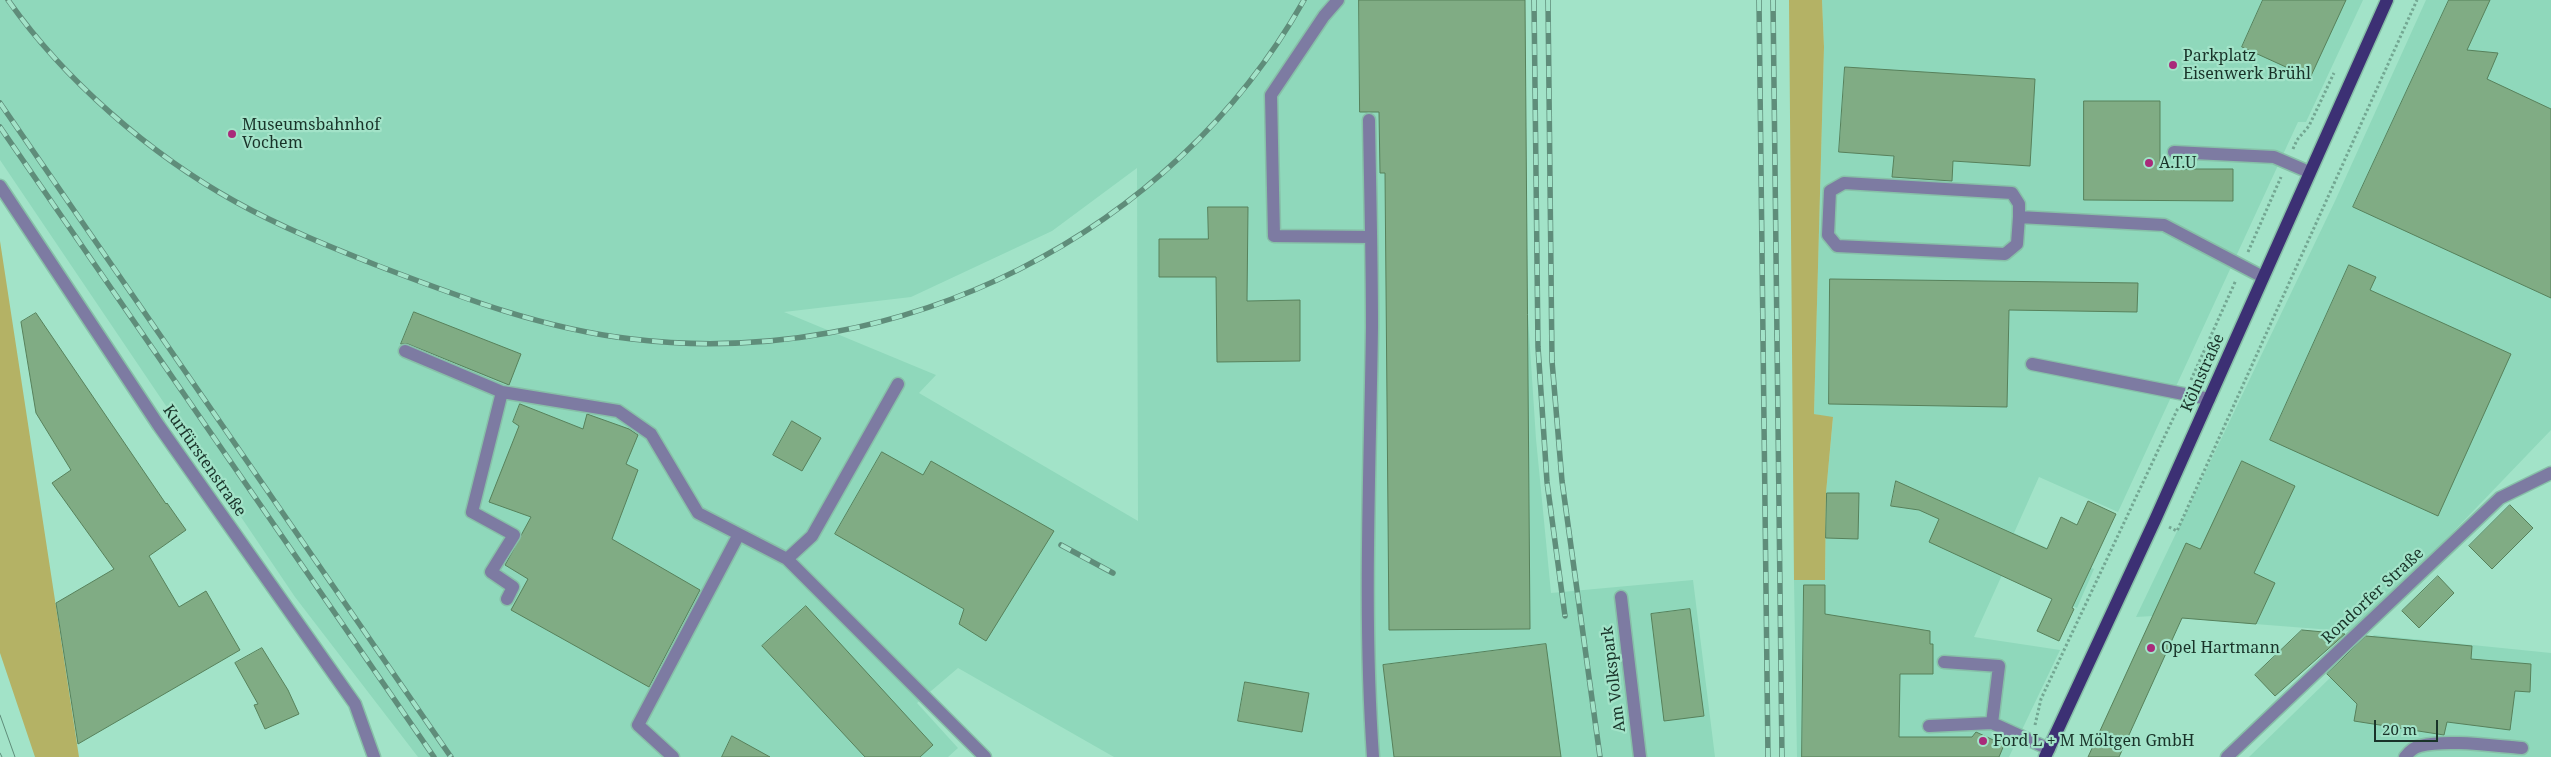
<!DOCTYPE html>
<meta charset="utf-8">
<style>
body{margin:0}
#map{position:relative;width:2551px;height:757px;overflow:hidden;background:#a2e3c8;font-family:"Noto Serif",serif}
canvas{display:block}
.scale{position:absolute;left:2374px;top:720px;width:64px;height:22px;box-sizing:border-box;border:2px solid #193329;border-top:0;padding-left:6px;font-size:15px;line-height:18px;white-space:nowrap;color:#193329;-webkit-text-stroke:4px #a2e3c8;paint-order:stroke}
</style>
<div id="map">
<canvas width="2551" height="757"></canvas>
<div class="scale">20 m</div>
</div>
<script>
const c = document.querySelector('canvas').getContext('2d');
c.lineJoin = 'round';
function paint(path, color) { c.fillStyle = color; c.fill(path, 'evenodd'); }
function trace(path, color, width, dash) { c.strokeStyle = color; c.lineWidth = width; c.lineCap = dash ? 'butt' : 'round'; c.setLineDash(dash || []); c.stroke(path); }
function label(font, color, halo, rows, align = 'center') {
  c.font = font + ' "Noto Serif",serif'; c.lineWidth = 4.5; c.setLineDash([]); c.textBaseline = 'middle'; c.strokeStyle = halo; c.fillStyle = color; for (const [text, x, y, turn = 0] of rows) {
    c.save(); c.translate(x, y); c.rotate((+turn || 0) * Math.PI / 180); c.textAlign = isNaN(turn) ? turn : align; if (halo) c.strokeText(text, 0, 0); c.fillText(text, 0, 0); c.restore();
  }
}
paint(new Path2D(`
 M0,0h1525v272l11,167 15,154 142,-13 22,177h-601l-156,-89 -41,35 41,45 -10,9h-530l-123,-160 -295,-437zM1137,168l1,353 -219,-128 17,-18 -152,-63 127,-15 141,-66z
 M1822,0h541l-57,122h-8l-180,390 -79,-35 -25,56 80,36 -17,39 -75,-33 -28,62 86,13 -51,107h-212l-3,-177 31,-1 1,-86 7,-75 -19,-4 10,-367z
 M2426,0h125v430l-194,202 -204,-16 -17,1 199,-416z
 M2374,635l177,18v104h-302z`), '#8fd8bb');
paint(new Path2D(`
 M1789,0h33l2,47 -10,367 19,3 -7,76 -1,87h-31z
 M0,241l79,516h-44l-35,-104z`), '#b4b265');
const building = new Path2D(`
 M1359,0h166l5,629 -141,1 -4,-457h-5l-1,-61h-19z
 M2263,0h83l-36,78 -68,-31z
 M2449,0h41l-23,50 31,3 -11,26 64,30v189l-198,-91z
 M1845,67l190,12 -5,87 -77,-5 -1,20 -60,-4 2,-21 -55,-4z
 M2084,101h76v68h73v32l-149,-1z
 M1208,207h40l-1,94 53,-1v61l-83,1 -1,-85h-57v-38h49z
 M2349,265l27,12 -6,13 141,64 -73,162 -168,-76z
 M1830,279l308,4 -1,29 -128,-2 -2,97 -178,-3z
 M414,312l107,42 -12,31 -101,-41h-7z
 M36,313l130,191 1,-1 19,27 -37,26 30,51 27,-16 34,59 -162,94 -22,-141 58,-34 -62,-86 19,-13 -35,-57 -15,-91z
 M520,404l63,25 4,-15 42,15 9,6 -12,29 12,6 -26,69 88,51 -51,97 -138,-77 17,-31 -23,-14 26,-48 -42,-15 30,-76 -6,-4z
 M792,421l29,17 -19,33 -29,-16z
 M882,452l41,23 8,-14 123,70 -68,110 -27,-17 5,-15 -129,-75z
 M2242,461l53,25 -41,87 21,10 -19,41 -74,-6 -63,139h-31l98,-214 14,6z
 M1896,481l151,68 14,-32 16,8 11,-24 28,13 -44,94 2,1 -15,32 -22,-10 15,-32 -123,-57 10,-23 -20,-9 -28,-4z
 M1827,493h32l-1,46 -32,-1z
 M2510,505l23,23 -41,41 -23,-23z
 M2438,576l16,17 -35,35 -17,-17z
 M1804,585h21v29l105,17v13h3v30h-33l-1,63h73l4,-5 28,13 -5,12h-197z
 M806,606l127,139 -13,12h-55l-103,-111z
 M1690,609l14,107 -40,5 -13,-107z
 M2302,630l43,4 -70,62 -20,-21z
 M2366,636l106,10 -1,13 60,5 -1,28 -15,-1 -5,39 -63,-8 -3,13 -90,-14 3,-17 -30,-30z
 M1546,644l15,113h-167l-11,-92z
 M262,648l26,42 11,24 -34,15 -11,-24 4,-1 -23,-41z
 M1245,682l64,11 -7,39 -64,-11z
 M732,736l38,21h-48z`);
paint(building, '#80ac84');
trace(building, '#57815b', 1);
const minor = new Path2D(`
 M1338,0l-14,16 -53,79 3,141 97,1
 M1369,120c1,69 3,138 3,207 -2,144 -9,287 1,430
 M2174,152l100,5 35,15
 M0,186l159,240 196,278 19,53
 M2019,217l-2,27 -12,10 -168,-8 -9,-11 2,-44 14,-8 168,10 7,11v13l145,8 99,52
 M405,351l97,41 116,19 33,23 47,79 89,46 198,198
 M2032,364l177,35
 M502,392l-30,120 42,23 -23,37 22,15 -6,12
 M787,559l25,-23 86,-152
 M1621,597l19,160
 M1944,662l55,4 -7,57
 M1929,726l63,-3 57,26
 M673,757l-35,-32 100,-189
 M2227,757l273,-259 51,-25
 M2405,757c4,-5 9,-10 15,-11 27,-7 74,0 102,2`);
const major = new Path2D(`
 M2045,757l110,-237 232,-520`);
trace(minor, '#87c0a8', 15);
trace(major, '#87c0a8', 15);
trace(new Path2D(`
 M2293,149l4,-9 12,-14 25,-53
 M2248,252l33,-75
 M2191,380l45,-100
 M2169,527l8,4 240,-531
 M2035,725l6,-26 137,-291`), '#73a792', 3, [2.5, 2.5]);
trace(minor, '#7d7ba2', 12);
trace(major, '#3c3074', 12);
trace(new Path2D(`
 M0,715l15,42
 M0,753l2,4`), '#5f8d7a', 1);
const rail = new Path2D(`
 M8,0c56,80 143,155 228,202 45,25 92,44 140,63 84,32 167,64 256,74 267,32 540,-104 672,-339
 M1534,0l4,347 9,135 18,134
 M1548,0l4,361 10,120 38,276
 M1759,0l9,757
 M1773,0l9,757
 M0,103l451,654
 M0,127l434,630
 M1061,545l52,28`);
trace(rail, '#5f8d7a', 5.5);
trace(rail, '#a2e3c8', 4, [11]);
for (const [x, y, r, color] of [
 [2173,65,5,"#a92a7a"],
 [232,134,5,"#a92a7a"],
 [2149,163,5,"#a92a7a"],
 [2151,648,5,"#a92a7a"],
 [1983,741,5,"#a92a7a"]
]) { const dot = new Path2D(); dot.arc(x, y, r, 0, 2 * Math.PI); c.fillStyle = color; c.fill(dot); trace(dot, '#a2e3c8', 2); }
label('16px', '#193329', '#a2e3c8', [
 ["Parkplatz",2183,56],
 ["Eisenwerk Brühl",2183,74],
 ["Museumsbahnhof",242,125],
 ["Vochem",242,143],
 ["A.T.U",2159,163],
 ["Opel Hartmann",2161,648],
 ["Ford L + M Möltgen GmbH",1993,741]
], 'left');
label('16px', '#193329', '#a2e3c8', [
 ["Kölnstraße",2203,373,-66],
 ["Kurfürstenstraße",204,461,55],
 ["Rondorfer Straße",2373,596,-43],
 ["Am Volkspark",1614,679,-97]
]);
</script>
